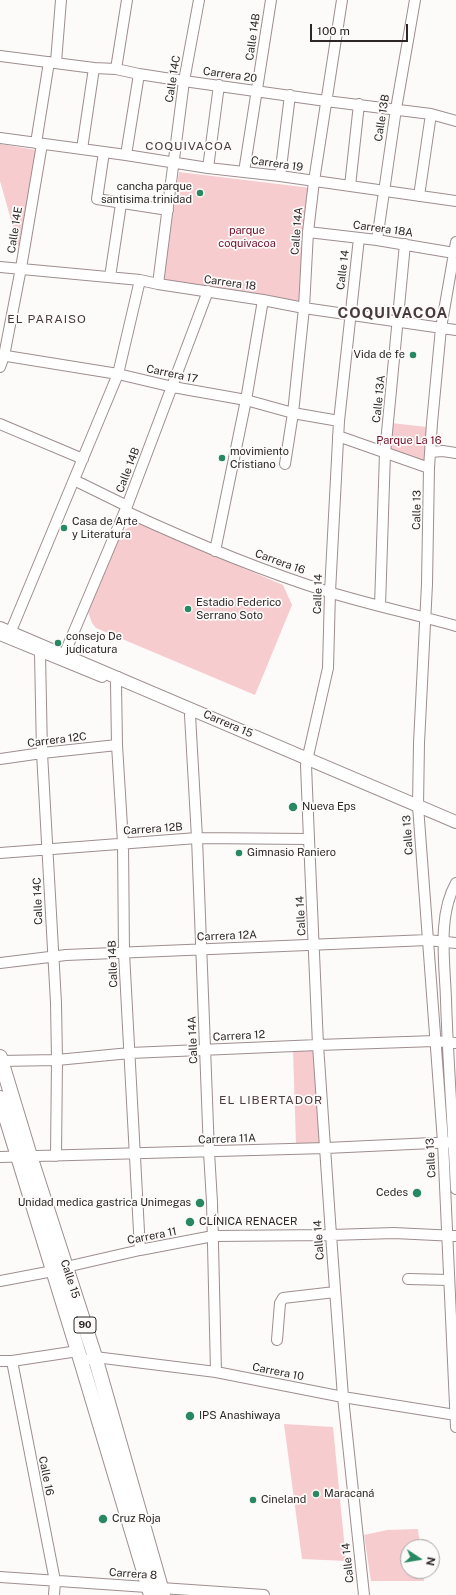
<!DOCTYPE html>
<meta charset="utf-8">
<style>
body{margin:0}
#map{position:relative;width:456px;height:1595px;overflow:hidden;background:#fdfafa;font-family:"Public Sans",sans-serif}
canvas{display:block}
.north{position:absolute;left:400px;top:1539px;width:40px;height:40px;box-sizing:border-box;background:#fdfafa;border:1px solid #a9a5a5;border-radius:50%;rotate:102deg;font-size:11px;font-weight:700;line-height:16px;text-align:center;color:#2c2626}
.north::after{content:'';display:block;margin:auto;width:14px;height:18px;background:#278861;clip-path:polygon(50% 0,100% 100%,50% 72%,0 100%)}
.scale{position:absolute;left:310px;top:24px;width:98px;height:18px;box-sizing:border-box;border:2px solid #2c2626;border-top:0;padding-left:5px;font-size:12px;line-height:14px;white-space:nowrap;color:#2c2626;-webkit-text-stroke:3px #fdfafa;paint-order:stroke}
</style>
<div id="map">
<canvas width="456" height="1595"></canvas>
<div class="north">N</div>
<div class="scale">100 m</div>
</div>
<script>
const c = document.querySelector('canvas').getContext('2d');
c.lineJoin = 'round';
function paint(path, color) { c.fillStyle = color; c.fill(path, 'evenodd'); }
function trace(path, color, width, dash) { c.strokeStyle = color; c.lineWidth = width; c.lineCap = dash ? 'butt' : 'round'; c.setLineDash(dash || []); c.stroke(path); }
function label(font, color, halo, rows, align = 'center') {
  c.font = font + ' "Public Sans",sans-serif'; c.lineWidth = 3.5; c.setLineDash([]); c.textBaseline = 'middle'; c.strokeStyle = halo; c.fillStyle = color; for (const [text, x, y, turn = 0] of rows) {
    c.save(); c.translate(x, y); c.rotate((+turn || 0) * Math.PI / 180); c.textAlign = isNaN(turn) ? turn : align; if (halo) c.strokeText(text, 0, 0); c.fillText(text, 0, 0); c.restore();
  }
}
paint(new Path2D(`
 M0,144l36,6 -17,98 -19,-67z
 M179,172l132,16 -9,116 -139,-23z
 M391,423l36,4 -2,35 -35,-10z
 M138,523l145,62 9,20 -37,90 -159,-67 -4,-5 -5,-14 31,-76z
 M316,1048l5,99 -25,-2 -3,-96z
 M284,1424l49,3 13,134 -44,-2z
 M418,1529l2,18h-12v24h15l1,10h-53l-7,-46 23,-5z`), '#f7cccf');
const minor = new Path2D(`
 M0,56l94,12 22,1 23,5 45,7 142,20 105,13 25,7
 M56,62l5,-62
 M116,69l11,-69
 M0,138l126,17 82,13 72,8 176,25
 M36,143l13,-81
 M82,149l12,-81
 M104,152l-7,47 71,11
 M126,155l13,-81
 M208,168l11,-83
 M244,172l27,-172
 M280,176l10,-81
 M350,186l9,-82
 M419,196l12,-82
 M308,232l69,8 77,13
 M359,238l-20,183 -9,171 -2,76 -22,97 3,74 9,206 13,190 12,162 21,198
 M377,240l19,-131 19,-109
 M456,242l-15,86 -9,95 -3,45 -2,116 -8,159 -1,63 25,336 13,285
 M0,267l140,13 18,4 105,16 41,8 152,22
 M110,277l11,-73
 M158,284l26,-203 15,-81
 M0,355l118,19 55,13 73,13 47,13 46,8
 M0,367l4,-11 17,-88 21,-124
 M0,424l83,35
 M338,436l91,32
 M430,452l13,-1 13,2
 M285,464l8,-51 11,-105 4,-76 6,-51 28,-181
 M74,480l53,26
 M125,511c67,31 134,59 204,81 42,13 85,22 127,34
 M215,551l31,-151 17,-100
 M380,606l5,-153 20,-209
 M0,635l102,42
 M8,638l110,-264 22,-94
 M42,646l-2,7 2,100 14,250 1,57 -1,96
 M64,655l63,-149 81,-215
 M118,677l-2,6 1,62 6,98 1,110 16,297
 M192,709l-2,6 7,123 12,314 3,50 4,170
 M0,759l42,-6 75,-8
 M0,853l197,-15 112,1
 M456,883c-19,33 -11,81 -10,117 2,63 7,126 10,189
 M0,963l66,-8 362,-15 28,3
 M0,1061l57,-1 73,-7 188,-8 117,-4 21,2
 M0,1157l326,-9 128,-6
 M408,1279l41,1
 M0,1281l53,-10 13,-4 74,-17 73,-14 118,-1 63,-2 62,3
 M277,1340l3,-37 3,-5 52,-6
 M89,1359l6,-2 121,15 127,25 113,18
 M0,1361h12l66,-10
 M12,1361l43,220 -1,14
 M0,1577l264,18`);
const major = new Path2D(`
 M0,628l456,194`);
const highway = new Path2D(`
 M0,1057l30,99 65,201 68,238
 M0,1098l81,263 70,234`);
trace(minor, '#9e8e8f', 12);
trace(major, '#9e8e8f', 14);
trace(highway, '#9e8e8f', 16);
trace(minor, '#fff', 10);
trace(major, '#fff', 12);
trace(highway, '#fff', 14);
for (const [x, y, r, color] of [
 [200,193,4,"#278861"],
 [413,355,4,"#278861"],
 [222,458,4,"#278861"],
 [64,528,4,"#278861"],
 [188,609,4,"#278861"],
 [58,643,4,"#278861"],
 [293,807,5,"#278861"],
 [239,853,4,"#278861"],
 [417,1193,5,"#278861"],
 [200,1203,5,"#278861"],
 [190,1222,5,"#278861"],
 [190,1416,5,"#278861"],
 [316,1494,4,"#278861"],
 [253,1500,4,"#278861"],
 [103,1519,5,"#278861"]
]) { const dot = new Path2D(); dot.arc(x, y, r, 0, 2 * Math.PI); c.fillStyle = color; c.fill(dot); trace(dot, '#fdfafa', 1.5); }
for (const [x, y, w] of [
 [85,1325,22]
]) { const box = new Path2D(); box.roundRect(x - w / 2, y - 8, w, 16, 3); c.fillStyle = '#fdfafa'; c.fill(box); trace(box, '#2c2626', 1); }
label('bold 10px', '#2c2626', null, [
 ["90",85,1325]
]);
label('11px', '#2c2626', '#fdfafa', [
 ["Calle 14B",253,37,-82],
 ["Carrera 20",230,75,8],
 ["Calle 14C",173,79,-81],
 ["Calle 13B",382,118,-81],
 ["Carrera 19",277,164,8],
 ["Carrera 18A",383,229,8],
 ["Calle 14E",15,230,-81],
 ["Calle 14A",297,231,-85],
 ["Calle 14",343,270,-83],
 ["Carrera 18",230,283,8],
 ["Carrera 17",172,374,12],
 ["Calle 13A",379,399,-84],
 ["Calle 14B",128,470,-69],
 ["Calle 13",417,510,-89],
 ["Carrera 16",280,562,20],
 ["Calle 14",318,594,-88],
 ["Carrera 15",228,724,23],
 ["Carrera 12C",57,740,-7],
 ["Carrera 12B",153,829,-4],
 ["Calle 13",408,835,-94],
 ["Calle 14C",38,901,-92],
 ["Calle 14",301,916,-93],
 ["Carrera 12A",227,936,-2],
 ["Calle 14B",113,964,-92],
 ["Carrera 12",239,1036,-3],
 ["Calle 14A",193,1040,-92],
 ["Carrera 11A",227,1139,-2],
 ["Calle 13",431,1158,-93],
 ["Carrera 11",152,1236,-11],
 ["Calle 14",319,1240,-94],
 ["Calle 15",70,1279,72],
 ["Carrera 10",278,1372,11],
 ["Calle 16",46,1476,79],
 ["Calle 14",348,1563,-96],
 ["Carrera 8",133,1574,4]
]);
label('11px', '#2c2626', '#fdfafa', [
 ["cancha parque",192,187,"right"],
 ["santisima trinidad",192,200,"right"],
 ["Vida de fe",405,355,"right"],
 ["movimiento",230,452],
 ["Cristiano",230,465],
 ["Casa de Arte",72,522],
 ["y Literatura",72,535],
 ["Estadio Federico",196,603],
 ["Serrano Soto",196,616],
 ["consejo De",66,637],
 ["judicatura",66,650],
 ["Nueva Eps",302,807],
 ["Gimnasio Raniero",247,853],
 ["Cedes",408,1193,"right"],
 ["Unidad medica gastrica Unimegas",191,1203,"right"],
 ["CLÍNICA RENACER",199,1222],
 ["IPS Anashiwaya",199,1416],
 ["Maracaná",324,1494],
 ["Cineland",261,1500],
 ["Cruz Roja",112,1519]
], 'left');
label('11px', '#700e29', '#fdfafa', [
 ["parque",247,231],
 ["coquivacoa",247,244],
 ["Parque La 16",409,441]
]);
c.letterSpacing = '1px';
label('12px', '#493b3d', '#fdfafa', [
 ["COQUIVACOA",189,146],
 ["EL PARAISO",47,319],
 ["EL LIBERTADOR",271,1100]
]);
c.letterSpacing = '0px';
c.letterSpacing = '1px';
label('bold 15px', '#493b3d', '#fdfafa', [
 ["COQUIVACOA",393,313]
]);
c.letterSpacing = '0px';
</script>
